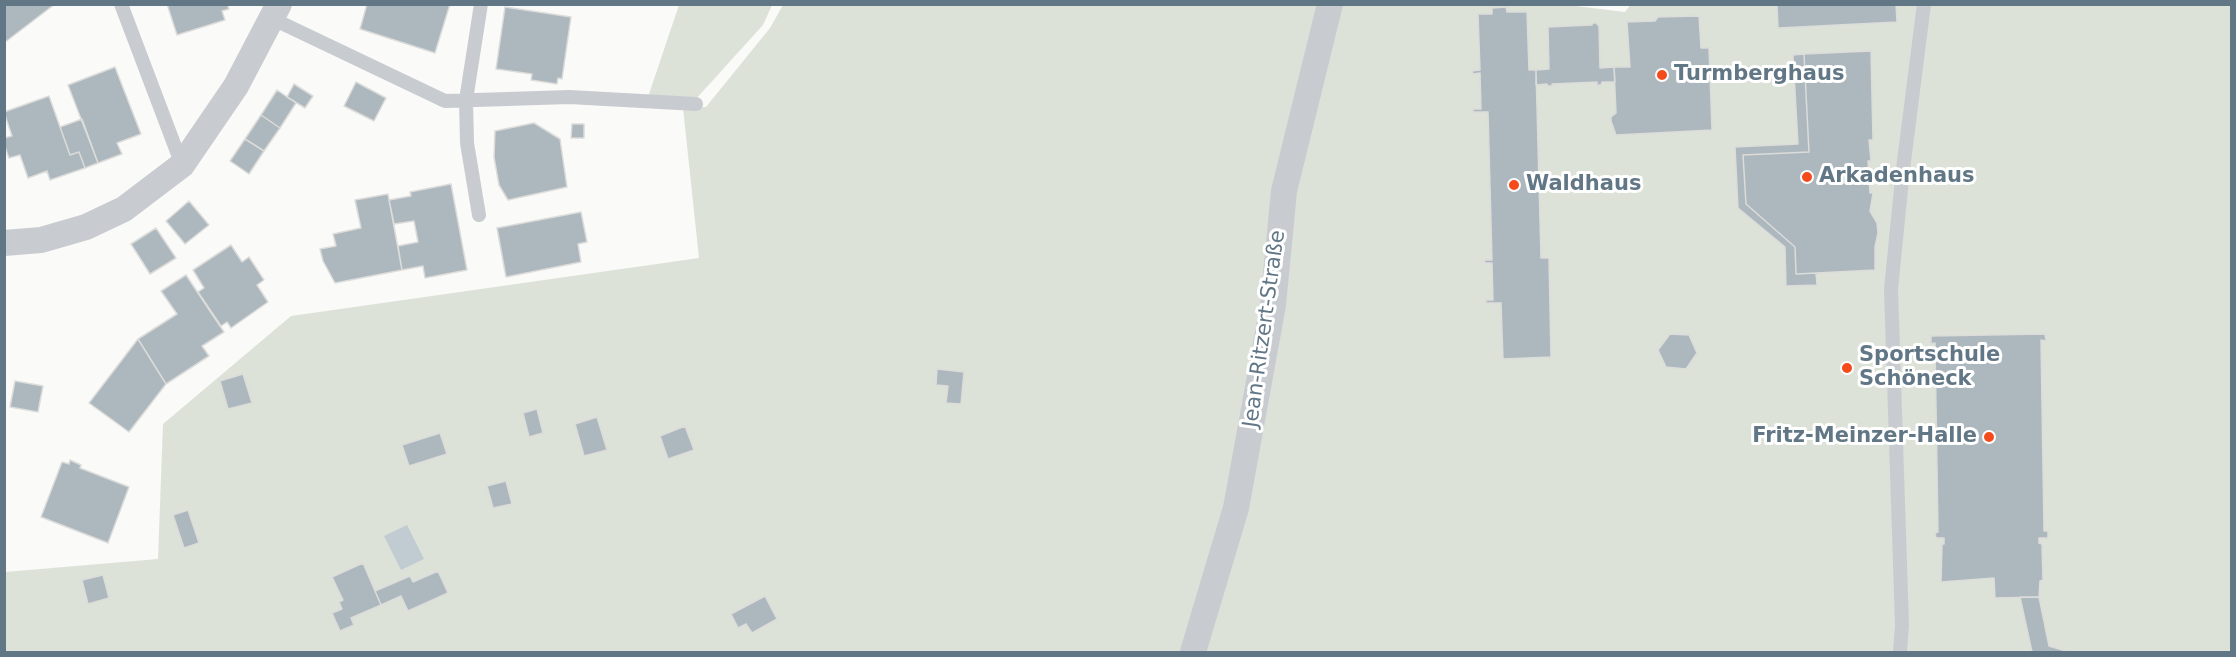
<!DOCTYPE html>
<meta charset="utf-8">
<style>
body{margin:0}
#map{position:relative;width:2236px;height:657px;overflow:hidden;background:#fafaf8;font-family:"DejaVu Sans",sans-serif}
canvas{display:block}
.frame{position:absolute;inset:0;border:6px solid #627786;pointer-events:none}
</style>
<div id="map">
<canvas width="2236" height="657"></canvas>
<div class="frame"></div>
</div>
<script>
const c = document.querySelector('canvas').getContext('2d');
c.lineJoin = 'round';
function paint(path, color) { c.fillStyle = color; c.fill(path, 'evenodd'); }
function trace(path, color, width, dash) { c.strokeStyle = color; c.lineWidth = width; c.lineCap = dash ? 'butt' : 'round'; c.setLineDash(dash || []); c.stroke(path); }
function label(font, color, halo, rows, align = 'center') {
  c.font = font + ' "DejaVu Sans",sans-serif'; c.lineWidth = 6; c.setLineDash([]); c.textBaseline = 'middle'; c.strokeStyle = halo; c.fillStyle = color; for (const [text, x, y, turn = 0] of rows) {
    c.save(); c.translate(x, y); c.rotate((+turn || 0) * Math.PI / 180); c.textAlign = isNaN(turn) ? turn : align; if (halo) c.strokeText(text, 0, 0); c.fillText(text, 0, 0); c.restore();
  }
}
paint(new Path2D(`
 M1559,4l66,8 6,-8 600,1v647h-2226v-80l153,-13 5,-135 128,-108 408,-58 -16,-150 23,-1 64,-79 13,-23z
 M679,5h93l-9,20 -68,75 -47,-3z`), '#dce2d8');
paint(new Path2D(`
 M407,525l17,34 -23,11 -17,-34z`), '#c0ccd1');
const building = new Path2D(`
 M4,4h51l-51,39z
 M167,4h60l2,5 -7,2 3,9 -48,15z
 M367,4h83l-15,49 -75,-24z
 M1777,4h119l1,18 -119,6z
 M505,7l66,10 -9,62 -4,-1 -1,6 -26,-4 1,-6 -36,-5z
 M1506,7l1,5h20l2,58h7l5,188h8l2,99 -48,2 -2,-56h-15v-3h7l-1,-37h-7l-1,-3h8l-4,-148h-15v-3h8l-1,-36 -7,1 -1,-3 8,-1 -2,-56h14v-6z
 M1699,16l2,32h8l3,82 -96,5 -5,-14v-4l5,-4 -2,-46h16l-3,-45 28,-1 3,-4z
 M1593,23h3l3,3 1,42 14,-1 1,15h-13l-1,3h-4v-3l-45,2v2h-4l-1,-2 -11,1v-15l13,-1 -1,-42 44,-2z
 M1871,51l2,89h-4l2,21h-3l2,32h3l-3,18 7,12 1,10 -3,14v23l-79,4 -1,-27 -49,-43 -3,-49 66,-3 -5,-98z
 M1804,54l5,98 -66,3 3,49 49,43 1,27 20,-1 1,12 -31,1 -1,-39 -47,-39 -3,-61 63,-3 -5,-89z
 M115,67l26,67 -24,9 5,11 -24,9 -30,-78z
 M356,82l30,16 -12,23 -30,-15z
 M294,84l19,12 -8,12 -18,-11z
 M277,90l19,13 -16,25 -19,-13z
 M49,96l21,59 9,-3 6,16 -35,12 -3,-9 -19,7 -8,-23 -11,3 -5,-14v-6l8,-2 -8,-24z
 M261,115l19,13 -16,23 -19,-12z
 M82,119l16,44 -13,5 -6,-16 -9,3 -10,-28z
 M534,123l26,16 7,48 -59,13 -9,-15 -5,-28 1,-26z
 M572,124h12v14h-13z
 M245,139l19,12 -15,23 -19,-13z
 M451,184l16,86 -42,8 -2,-12 -21,4 -4,-24 20,-4 -4,-21 -20,3 -5,-24 22,-4 -1,-4z
 M388,194l14,76 -67,13 -12,-22 -3,-12 16,-3 -3,-12 28,-6 -6,-28z
 M189,201l20,24 -24,19 -19,-23z
 M581,212l6,30 -9,2 3,18 -75,15 -9,-49z
 M156,228l20,30 -26,16 -19,-30z
 M231,245l11,17 7,-5 15,23 -7,5 11,17 -37,26 -4,-6 -6,4 -23,-34 6,-4 -11,-18z
 M186,275l38,57 -22,14 7,10 -43,28 -28,-45 39,-25 -16,-23z
 M1670,334l19,1 8,18 -11,16 -20,-2 -8,-17z
 M2045,334l1,7 -5,-1 3,191h4v7h-9v5l3,1 1,36 -3,1 -1,16 -44,1 -1,-20 -53,4 1,-38h2v-6h-8l-1,-5 3,-1 -3,-189 -4,1v-8z
 M138,339l28,45 -37,48 -40,-29z
 M937,369l27,3 -3,32 -15,-1 2,-17 -12,-1z
 M243,374l9,29 -24,6 -8,-28z
 M15,381l28,5 -5,26 -28,-5z
 M537,409l6,24 -14,4 -6,-24z
 M597,417l10,33 -23,6 -9,-32z
 M685,426l9,24 -26,9 -8,-23z
 M440,433l7,21 -38,12 -7,-21z
 M70,460l11,5 -1,3 49,19 -21,56 -67,-26 21,-55 7,2z
 M506,481l6,23 -19,4 -6,-22z
 M188,510l11,33 -15,5 -11,-33z
 M363,563l18,42 -30,13 3,7 -14,6 -8,-18 10,-4 -3,-7 4,-2 -11,-23z
 M438,571l10,22 -40,18 -7,-15 -20,9 -6,-14 35,-15 3,6z
 M103,575l6,23 -21,6 -6,-24z
 M765,596l12,23 -25,14 -6,-9 -8,4 -7,-14z
 M2020,597h19l10,49 20,6h-37z`);
paint(building, '#adb7be');
trace(building, '#dcdcda', 1.5);
trace(new Path2D(`
 M121,4l61,161
 M273,19l172,82 124,-4 127,7
 M479,215l-12,-72 -1,-43 15,-96
 M1900,652l2,-27 -11,-336 12,-120 21,-165`), '#c8ccd0', 14);
trace(new Path2D(`
 M4,243l37,-3 45,-13 38,-18 58,-44 54,-79 43,-82
 M1193,652l43,-144 37,-203 11,-114 46,-187`), '#c8ccd0', 26);
for (const [x, y, r, color] of [
 [1662,75,6,"#f54b1c"],
 [1807,177,6,"#f54b1c"],
 [1514,185,6,"#f54b1c"],
 [1847,368,6,"#f54b1c"],
 [1989,437,6,"#f54b1c"]
]) { const dot = new Path2D(); dot.arc(x, y, r, 0, 2 * Math.PI); c.fillStyle = color; c.fill(dot); trace(dot, '#fff', 2); }
label('bold 21px', '#627786', '#fff', [
 ["Turmberghaus",1674,75],
 ["Arkadenhaus",1819,177],
 ["Waldhaus",1526,185],
 ["Sportschule",1859,356],
 ["Schöneck",1859,380],
 ["Fritz-Meinzer-Halle",1977,437,"right"]
], 'left');
label('21px', '#627786', '#fff', [
 ["Jean-Ritzert-Straße",1265,329,-82]
]);
</script>
